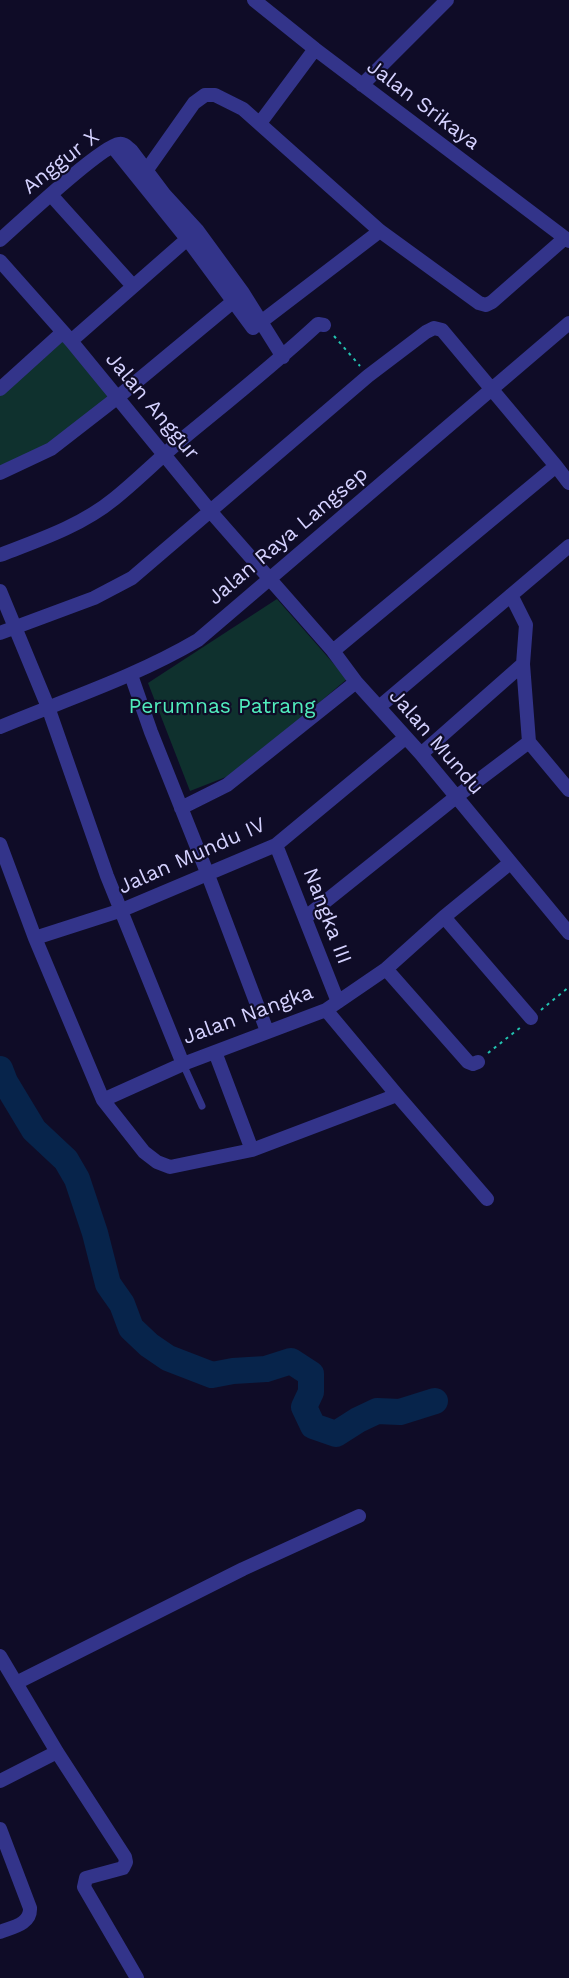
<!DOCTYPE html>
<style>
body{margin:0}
canvas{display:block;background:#0f0c27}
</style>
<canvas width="569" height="1978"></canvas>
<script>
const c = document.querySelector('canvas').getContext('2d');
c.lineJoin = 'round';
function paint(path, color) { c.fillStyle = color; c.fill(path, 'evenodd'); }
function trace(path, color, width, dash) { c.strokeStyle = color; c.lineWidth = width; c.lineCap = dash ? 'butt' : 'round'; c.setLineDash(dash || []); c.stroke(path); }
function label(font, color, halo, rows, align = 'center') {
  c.font = font + ' "Work Sans",sans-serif'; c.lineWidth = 4.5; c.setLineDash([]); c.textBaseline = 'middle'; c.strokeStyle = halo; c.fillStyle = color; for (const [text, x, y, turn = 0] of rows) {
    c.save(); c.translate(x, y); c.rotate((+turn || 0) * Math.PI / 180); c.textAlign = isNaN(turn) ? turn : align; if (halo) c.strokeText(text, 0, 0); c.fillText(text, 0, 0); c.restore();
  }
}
paint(new Path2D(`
 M62,333l54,64 -67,52 -49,23v-83z
 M277,599l70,80 -111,94 -46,18 -42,-108z`), '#0f312e');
trace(new Path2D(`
 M0,1069l5,13 29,48 32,30 11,19 18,54 13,51 14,20 9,24 18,17 19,13 44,17 21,-4 33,-2 25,-8 20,13v18l-7,15 9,19 23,8 22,-14 19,-9 23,1 35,-11`), '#07244b', 26);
trace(new Path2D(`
 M334,336l26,30
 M541,1010l28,-23
 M488,1053l33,-26`), '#22c3b0', 2, [3, 4.5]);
trace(new Path2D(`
 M183,1064l19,42`), '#33348a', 7);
trace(new Path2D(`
 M254,0l61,49 254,192
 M362,85l85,-85
 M260,123l55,-74
 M113,147l75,93 65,88 127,-97
 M146,171l48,-68 11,-8h10l28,14 137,122 99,72 7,2 6,-3 73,-64
 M51,195l82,91
 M0,240c18,-16 101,-94 119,-96 5,-1 8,3 12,6l33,44 33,36 46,63 40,64
 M0,261l71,80 140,171 122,139 23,31 65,72 148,179
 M71,341l122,-107
 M0,389l63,-57
 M556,466l13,17
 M0,473l51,-24 67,-52 123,-102
 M0,555c39,-15 81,-29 114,-56 25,-20 47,-43 72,-63 45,-37 90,-73 132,-112l6,1
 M0,591l48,116 59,169 76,188 143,-54 60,-41 58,-52 66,-54
 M511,595l15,30 -3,39 6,78
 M0,633l94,-35 38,-20 236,-202 58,-44 8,-4 8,2 114,136 -223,185
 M131,675l20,57 57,143 59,156
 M379,707l190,-161
 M0,727c67,-28 135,-50 198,-87l371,-317
 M421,754l102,-90
 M181,808l46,-23 129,-103
 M0,844l35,94 68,162 41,52 13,10 13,5 82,-17 145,-55
 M276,845l62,157
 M306,917l150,-120 73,-55 40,48
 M444,917l87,101
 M35,938l87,-28 154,-65 129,-107
 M386,969l82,93 5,2 5,-2
 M326,1010l71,85 90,104
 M215,1052l37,98
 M103,1100l80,-36
 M0,1656l57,96 68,105 1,5 -3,6 -37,10 -2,9 53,91
 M16,1683l227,-114 116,-53
 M0,1781l57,-29
 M0,1829l30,79c1,16 -17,19 -30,24`), '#33348a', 14);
label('21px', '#d5d2ff', '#0f0c27', [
 ["Jalan Srikaya",423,105,37],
 ["Anggur X",61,162,-38],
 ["Jalan Anggur",152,406,50],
 ["Jalan Raya Langsep",288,536,-40],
 ["Jalan Mundu",436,742,49],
 ["Jalan Mundu IV",192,856,-24],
 ["Nangka III",327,916,69],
 ["Jalan Nangka",248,1015,-20]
]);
label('21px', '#51ecbc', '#0f0c27', [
 ["Perumnas Patrang",222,707]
]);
</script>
